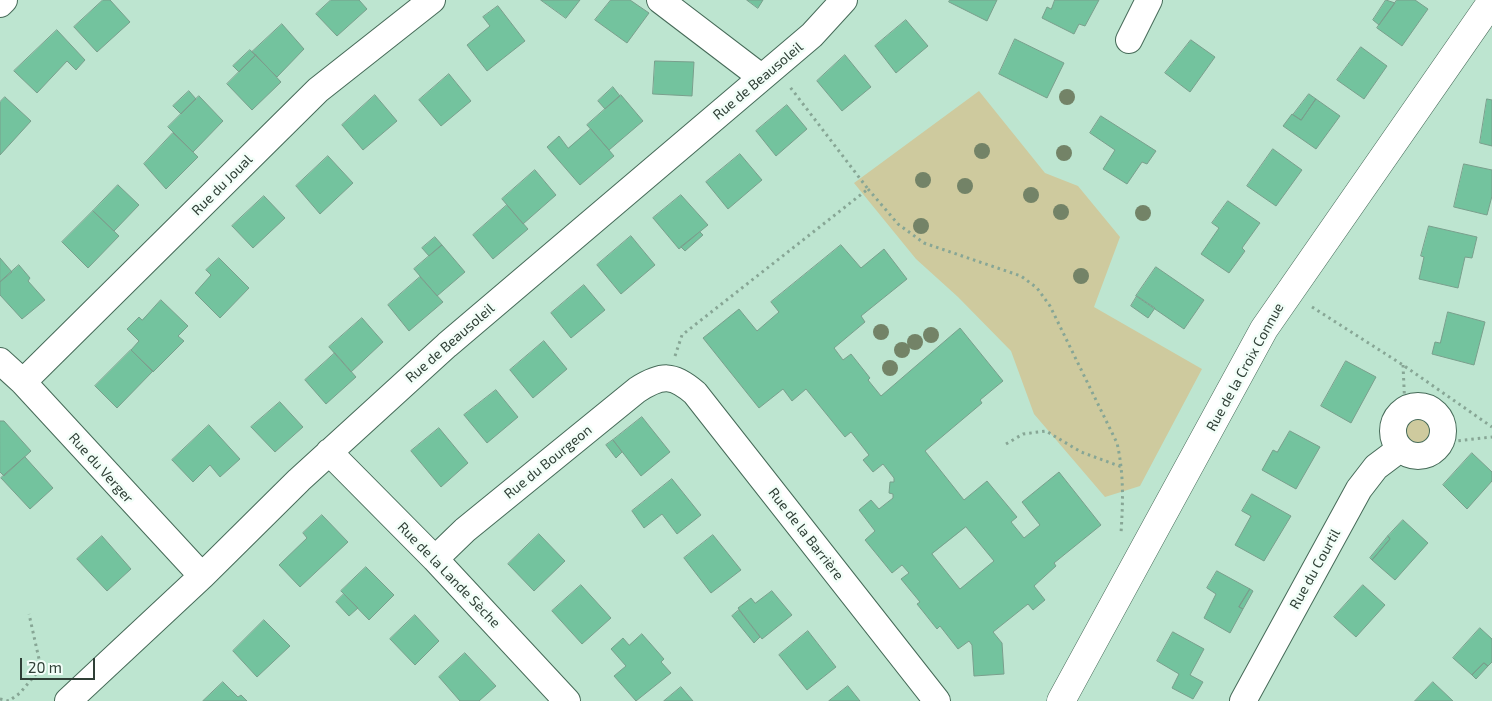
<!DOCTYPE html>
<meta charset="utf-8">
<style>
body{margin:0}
#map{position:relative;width:1492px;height:701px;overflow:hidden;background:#bde5d0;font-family:"Exo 2",sans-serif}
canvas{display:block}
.scale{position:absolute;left:20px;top:658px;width:75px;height:22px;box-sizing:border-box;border:2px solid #2f3f36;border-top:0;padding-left:6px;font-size:15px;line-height:18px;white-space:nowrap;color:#2f3f36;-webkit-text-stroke:4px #f2fef8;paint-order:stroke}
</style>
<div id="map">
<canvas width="1492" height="701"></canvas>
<div class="scale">20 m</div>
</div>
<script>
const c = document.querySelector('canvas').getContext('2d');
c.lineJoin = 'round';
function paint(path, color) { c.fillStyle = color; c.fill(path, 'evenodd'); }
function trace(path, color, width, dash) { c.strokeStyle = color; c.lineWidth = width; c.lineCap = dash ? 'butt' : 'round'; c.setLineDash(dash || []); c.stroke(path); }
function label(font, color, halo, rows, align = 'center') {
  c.font = font + ' "Exo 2",sans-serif'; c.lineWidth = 5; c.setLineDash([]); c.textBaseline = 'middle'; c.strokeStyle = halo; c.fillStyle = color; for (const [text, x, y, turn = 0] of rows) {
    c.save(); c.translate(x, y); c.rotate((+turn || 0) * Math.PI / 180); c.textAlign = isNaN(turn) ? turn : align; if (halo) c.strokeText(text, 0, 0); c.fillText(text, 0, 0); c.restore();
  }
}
paint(new Path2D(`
 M979,91l66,82 33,13 42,51 -26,70 108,62 -62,117 -35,11 -71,-83 -23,-63 -53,-54 -42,-38 -62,-76z
 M1403 431a15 15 0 1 1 30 0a15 15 0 1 1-30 0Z`), '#ceca9e');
const building = new Path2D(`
 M103,0h7l20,22 -33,30 -23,-25z
 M331,0h28l8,9 -30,27 -21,-22z
 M541,0h39l-14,18z
 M611,0h19l19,13 -22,30 -32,-23z
 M747,0h16l-5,8z
 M950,0h47l-10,21 -38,-19z
 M1055,0h44l-14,26 -6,-2 -5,10 -32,-16 5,-11 4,2z
 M1386,0l9,3 -16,22 -6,-5z
 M1397,0h18l13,9 -26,37 -25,-18z
 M498,6l27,35 -38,30 -20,-26 23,-19 -7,-9z
 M906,20l22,26 -32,27 -21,-27z
 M282,24l22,25 -27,28 -25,-25z
 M57,30l28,30 -9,10 -9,-9 -30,32 -23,-22z
 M1015,39l49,24 -17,35 -48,-24z
 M1191,40l24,17 -25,35 -25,-19z
 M1361,47l26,19 -23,33 -27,-19z
 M250,50l6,5 -17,17 -6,-6z
 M256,55l25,27 -29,28 -25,-26z
 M845,55l26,32 -29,24 -25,-30z
 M655,61l39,1 -2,34 -39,-2z
 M449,74l22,27 -30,25 -22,-26z
 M613,87l7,9 -15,13 -7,-8z
 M189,91l7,8 -15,15 -8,-8z
 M1309,94l7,5 -15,21 -8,-5z
 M375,95l22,26 -34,29 -21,-25z
 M621,95l22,26 -34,29 -22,-25z
 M199,96l24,25 -30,31 -25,-25z
 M5,97l26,24 -31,34v-53z
 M1316,99l24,17 -24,33 -33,-23 9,-12 9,6z
 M1487,99l5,1v46l-12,-3z
 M787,105l20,24 -31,27 -20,-25z
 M1101,116l55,35 -9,13 -5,-2 -15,22 -24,-15 12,-19 -25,-17z
 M591,129l23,27 -34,29 -33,-38 12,-11 9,12z
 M173,133l25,24 -32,32 -22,-25z
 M1273,149l29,21 -26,36 -29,-20z
 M740,154l22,26 -34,29 -22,-27z
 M328,156l25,27 -33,31 -24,-28z
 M1464,164l28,6v26l-5,19 -33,-8z
 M535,170l21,25 -33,29 -21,-25z
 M118,185l21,20 -25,26 -21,-20z
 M681,195l27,30 -29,24 -26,-31z
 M264,196l21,22 -32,30 -21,-22z
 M1228,201l32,22 -18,25 3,3 -16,22 -28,-19 18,-26 -7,-5z
 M507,205l21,24 -35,30 -20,-24z
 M93,211l26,25 -31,32 -26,-26z
 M1429,226l48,11 -5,21 -7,-1 -7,31 -39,-9 5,-22 -3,-1z
 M700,232l3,3 -18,16 -4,-4z
 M631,236l24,29 -34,29 -24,-29z
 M435,237l7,8 -13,11 -7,-8z
 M442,245l23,27 -28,24 -23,-27z
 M841,245l20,23 23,-19 23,30 -46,37 4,6 -31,26 9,12 8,-6 19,24 -2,2 13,16 79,-68 43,53 -23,19 2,3 -57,48 39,49 23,-19 30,36 -6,5 13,16 16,-13 -18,-23 37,-30 42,53 -47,38 2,3 -22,20 11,14 -12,10 -5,-6 -35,28 9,11 2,31 -30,2 -2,-31 -3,-4 -11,8 -18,-23 -3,3 -20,-25 3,-2 -19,-23 8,-6 -7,-8 -10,8 -27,-33 10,-9 -16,-21 12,-10 8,9 14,-11v-4l-4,-1 1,-11h4v-4l-11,-14 -10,8 -10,-12 6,-5 -18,-23 -6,5 -39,-48 -14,12 -9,-12 -24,19 -56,-70 36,-29 18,22 22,-19 -8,-10zM966,527l28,34 -34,28 -28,-35z
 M0,258l12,14 -12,10z
 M219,258l30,30 -29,30 -25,-25 16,-18 -5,-5z
 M19,265l11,13 -2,3 17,19 -23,19 -22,-24v-13z
 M1156,267l48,33 -20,29 -48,-33z
 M420,277l23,25 -34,29 -21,-26z
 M584,285l21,25 -34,28 -20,-25z
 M1137,296l18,12 -7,10 -17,-12z
 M161,300l27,26 -10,10 6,5 -31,31 -22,-22 8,-9 -12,-12 12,-12 3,3z
 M1448,312l37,10 -11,43 -42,-11 3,-12 5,1z
 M362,318l21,24 -32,30 -22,-25z
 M544,341l23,28 -34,29 -23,-28z
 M131,350l22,21 -36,37 -22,-22z
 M335,353l21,24 -30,27 -21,-24z
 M1346,361l30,16 -25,46 -30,-17z
 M496,390l22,27 -31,26 -23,-28z
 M280,402l23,25 -28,25 -24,-25z
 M642,417l28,35 -29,24 -28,-36z
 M0,421h4l27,30 -27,25 -4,-4z
 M209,425l31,34 -20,18 -10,-12 -17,17 -21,-22z
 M439,428l29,35 -27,24 -30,-36z
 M1290,431l30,16 -24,42 -34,-19 11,-20 4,2z
 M613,440l9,12 -6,6 -10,-13z
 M1472,453l20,19v9l-25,28 -24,-24z
 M25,457l28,31 -23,21 -29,-31z
 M672,479l29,36 -24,19 -15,-20 -18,14 -12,-17z
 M1252,494l39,22 -27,45 -29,-16 16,-29 -9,-5z
 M322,515l26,27 -48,45 -21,-22 28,-27 -4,-5z
 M1403,520l25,23 -33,37 -23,-20 18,-21 -2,-3z
 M539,534l26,27 -31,30 -26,-27z
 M713,535l28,35 -30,23 -27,-35z
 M102,536l29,33 -24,22 -30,-32z
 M1388,536l2,3 -18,21 -2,-2z
 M366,567l28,28 -25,25 -28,-29z
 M1217,571l33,18 -11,18 4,2 -13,24 -26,-15 12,-24 -9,-6z
 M581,585l30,33 -29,26 -30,-33z
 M1363,585l22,20 -29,32 -22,-20z
 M1250,589l3,2 -10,18 -4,-2z
 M772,591l20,24 -30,24 -24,-31 13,-10 4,5z
 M344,594l14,14 -9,8 -13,-14z
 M739,610l21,27 -6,6 -22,-27z
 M415,615l24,26 -24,24 -25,-26z
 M264,620l26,26 -33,31 -24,-26z
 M1480,628l12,11v23l-4,4 -4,-3 -12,12 -19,-17z
 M808,631l28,36 -29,23 -28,-35z
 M1173,632l31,17 -14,26 13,7 -10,17 -21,-11 7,-14 -22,-13z
 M642,634l22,25 -3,3 10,11 -35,28 -22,-25 12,-10 -15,-17 12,-11 6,7z
 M465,653l31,33 -17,15h-19l-21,-24z
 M1484,663l4,3 -12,13 -4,-4z
 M223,682l15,15 3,-2 6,6h-44z
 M1433,682l20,19h-38z
 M848,686l12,15h-31z
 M681,687l12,14h-29z`);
paint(building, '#73c39e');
trace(building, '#799f8c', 1);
const minor = new Path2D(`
 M660,0l101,77
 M0,4l4,-4
 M1129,40l20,-40
 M0,361l23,21 179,194
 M23,382l295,-292 114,-90
 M1393 431a25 25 0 1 1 50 0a25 25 0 1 1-50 0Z
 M329,452l106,107 132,142
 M435,559l30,-29 172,-140c25,-16 36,-16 58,3l242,308
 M68,701l134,-125 97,-96 148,-135 365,-310 32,-35
 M1243,701l116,-212 17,-22 24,-18`);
const major = new Path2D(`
 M1061,701l203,-372 228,-328`);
trace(minor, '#466a58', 28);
trace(major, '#466a58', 29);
trace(new Path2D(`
 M868,189l30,35 26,19 97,33 16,12 13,18 67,137c7,31 6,59 4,90
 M1312,307l91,58 89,62
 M675,356l7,-21 186,-146 -78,-102
 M1403,365l2,44
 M1439,443l53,-6
 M1006,444l17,-10 23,-3 35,21 41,15
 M0,699l9,2 11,-8 21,-25 -12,-54`), '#87a695', 3, [2.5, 4]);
trace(minor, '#fff', 26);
trace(major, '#fff', 28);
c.fillStyle = '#738367';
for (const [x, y] of [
 [1067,97],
 [982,151],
 [1064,153],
 [923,180],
 [965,186],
 [1031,195],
 [1061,212],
 [1143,213],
 [921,226],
 [1081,276],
 [881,332],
 [931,335],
 [915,342],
 [902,350],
 [890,368]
]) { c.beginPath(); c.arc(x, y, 8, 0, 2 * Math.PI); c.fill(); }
label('14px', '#2f3f36', '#f2fef8', [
 ["Rue de Beausoleil",758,81,-40],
 ["Rue du Joual",222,185,-45],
 ["Rue de Beausoleil",450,343,-41],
 ["Rue de la Croix Connue",1245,367,-61],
 ["Rue du Bourgeon",548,462,-39],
 ["Rue du Verger",101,468,48],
 ["Rue de la Barrière",806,534,52],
 ["Rue du Courtil",1315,569,-61],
 ["Rue de la Lande Sèche",449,575,46]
]);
</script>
